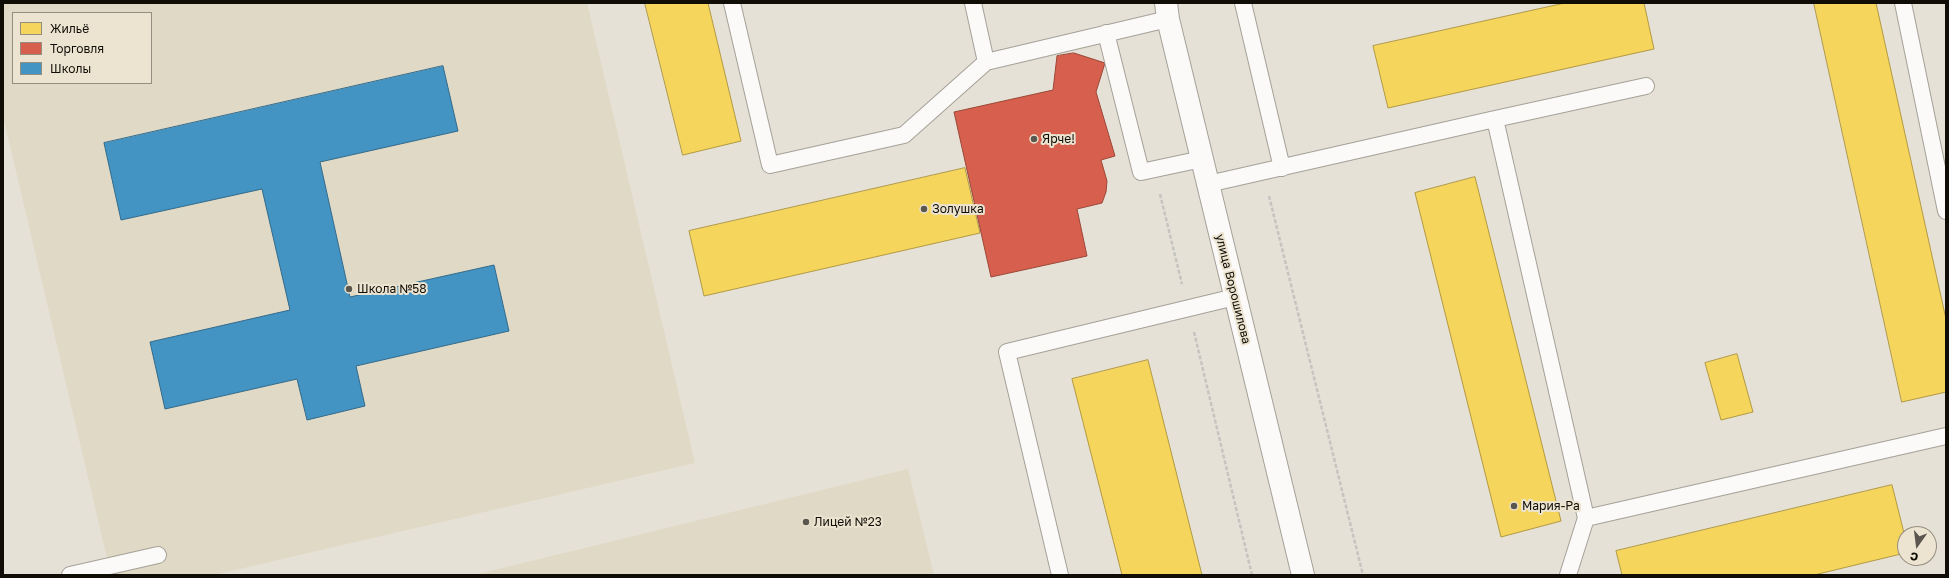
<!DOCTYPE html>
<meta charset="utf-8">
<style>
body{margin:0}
#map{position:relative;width:1949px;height:578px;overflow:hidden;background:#e6e1d6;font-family:"Golos Text",sans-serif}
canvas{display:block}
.frame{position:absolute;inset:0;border:4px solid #100d07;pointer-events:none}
.legend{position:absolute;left:12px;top:12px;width:140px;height:72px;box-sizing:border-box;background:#ece4d0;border:1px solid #948e80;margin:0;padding:5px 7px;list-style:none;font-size:12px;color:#100d07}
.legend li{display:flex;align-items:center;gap:8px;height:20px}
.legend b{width:20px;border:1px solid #948e80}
.north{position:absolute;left:1897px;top:526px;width:40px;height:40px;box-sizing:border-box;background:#ece4d0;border:1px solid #948e80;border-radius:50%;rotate:194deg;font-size:11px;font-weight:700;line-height:16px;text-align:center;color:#100d07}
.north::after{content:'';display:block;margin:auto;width:14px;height:18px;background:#5b574f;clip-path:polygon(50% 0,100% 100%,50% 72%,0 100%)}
</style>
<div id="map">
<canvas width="1949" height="578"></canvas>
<div class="frame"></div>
<ul class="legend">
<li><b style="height:11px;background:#f6d55c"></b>Жильё</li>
<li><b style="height:11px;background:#d6604d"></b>Торговля</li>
<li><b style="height:11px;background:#4393c3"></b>Школы</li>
</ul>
<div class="north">С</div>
</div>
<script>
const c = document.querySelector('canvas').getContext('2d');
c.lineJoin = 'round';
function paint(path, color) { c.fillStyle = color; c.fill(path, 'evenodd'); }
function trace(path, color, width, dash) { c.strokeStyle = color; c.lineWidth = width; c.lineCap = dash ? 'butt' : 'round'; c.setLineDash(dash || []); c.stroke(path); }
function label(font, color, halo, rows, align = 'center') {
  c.font = font + ' "Golos Text",sans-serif'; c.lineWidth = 4; c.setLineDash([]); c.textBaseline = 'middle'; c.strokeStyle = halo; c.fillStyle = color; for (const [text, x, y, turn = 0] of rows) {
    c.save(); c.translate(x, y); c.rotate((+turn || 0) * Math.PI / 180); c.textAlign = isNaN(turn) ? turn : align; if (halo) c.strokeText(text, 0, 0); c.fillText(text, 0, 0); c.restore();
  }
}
paint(new Path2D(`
 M3,3h584l108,460 -481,112h-103l-108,-459zM13,13h138v70h-138z
 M908,469l26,106h-460z`), '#e0d9c5');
const homes = new Path2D(`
 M645,3h63l33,138 -58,14z
 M1565,3h79l10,46 -266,59 -15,-62z
 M1814,3h62l70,316v73l-44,10z
 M965,168l15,65 -276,63 -15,-65z
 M1475,177l86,344 -60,16 -86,-344z
 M1737,354l16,58 -32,8 -16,-57z
 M1148,360l54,215h-80l-50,-196z
 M1892,485l13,52v16l-91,22h-192l-6,-24z`);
paint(homes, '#f6d55c');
trace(homes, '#b19942', 1);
const shops = new Path2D(`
 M1074,53l31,10 -9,29 19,64 -14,4 6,21 -1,11 -4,11 -25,6 10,47 -96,21 -37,-165 99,-22 4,-34z`);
paint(shops, '#d6604d');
trace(shops, '#9b4738', 1);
const schools = new Path2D(`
 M443,66l15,65 -138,31 30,135 144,-32 15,66 -153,35 9,40 -58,14 -10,-41 -132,30 -15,-67 140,-32 -28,-121 -141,31 -17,-77z`);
paint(schools, '#4393c3');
trace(schools, '#346b8b', 1);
const service = new Path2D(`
 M732,3l38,162 134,-30 82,-73
 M973,3l13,59 182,-43
 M1243,3l39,165
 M1903,3l43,208
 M1106,33l35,139 61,-13
 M1208,184l287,-65
 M1586,518l-91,-399 151,-33
 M70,575l88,-20
 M1060,575l-53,-223 228,-55
 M1568,575l18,-57 360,-82`);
const tertiary = new Path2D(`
 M1166,3l2,16 135,556`);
trace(service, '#a5a198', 18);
trace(tertiary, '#a5a198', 24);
trace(new Path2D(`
 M1160,194l22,90
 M1269,196l94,379
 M1194,332l58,243`), '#c5c4c1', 2.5, [4, 2]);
trace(service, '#fbfaf9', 16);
trace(tertiary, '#fbfaf9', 22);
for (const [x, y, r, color] of [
 [1034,139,4,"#5b574f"],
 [924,209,4,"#5b574f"],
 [349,289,4,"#5b574f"],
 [1514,506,4,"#5b574f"],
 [806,522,4,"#5b574f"]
]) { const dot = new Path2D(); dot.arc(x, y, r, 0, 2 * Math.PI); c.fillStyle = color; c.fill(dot); trace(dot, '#ece4d0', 1.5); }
label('12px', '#100d07', '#ece4d0', [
 ["Ярче!",1042,139],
 ["Золушка",932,209],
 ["Школа №58",357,289],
 ["Мария-Ра",1522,506],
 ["Лицей №23",814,522]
], 'left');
label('12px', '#100d07', '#ece4d0', [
 ["улица Ворошилова",1233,289,76]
]);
</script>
